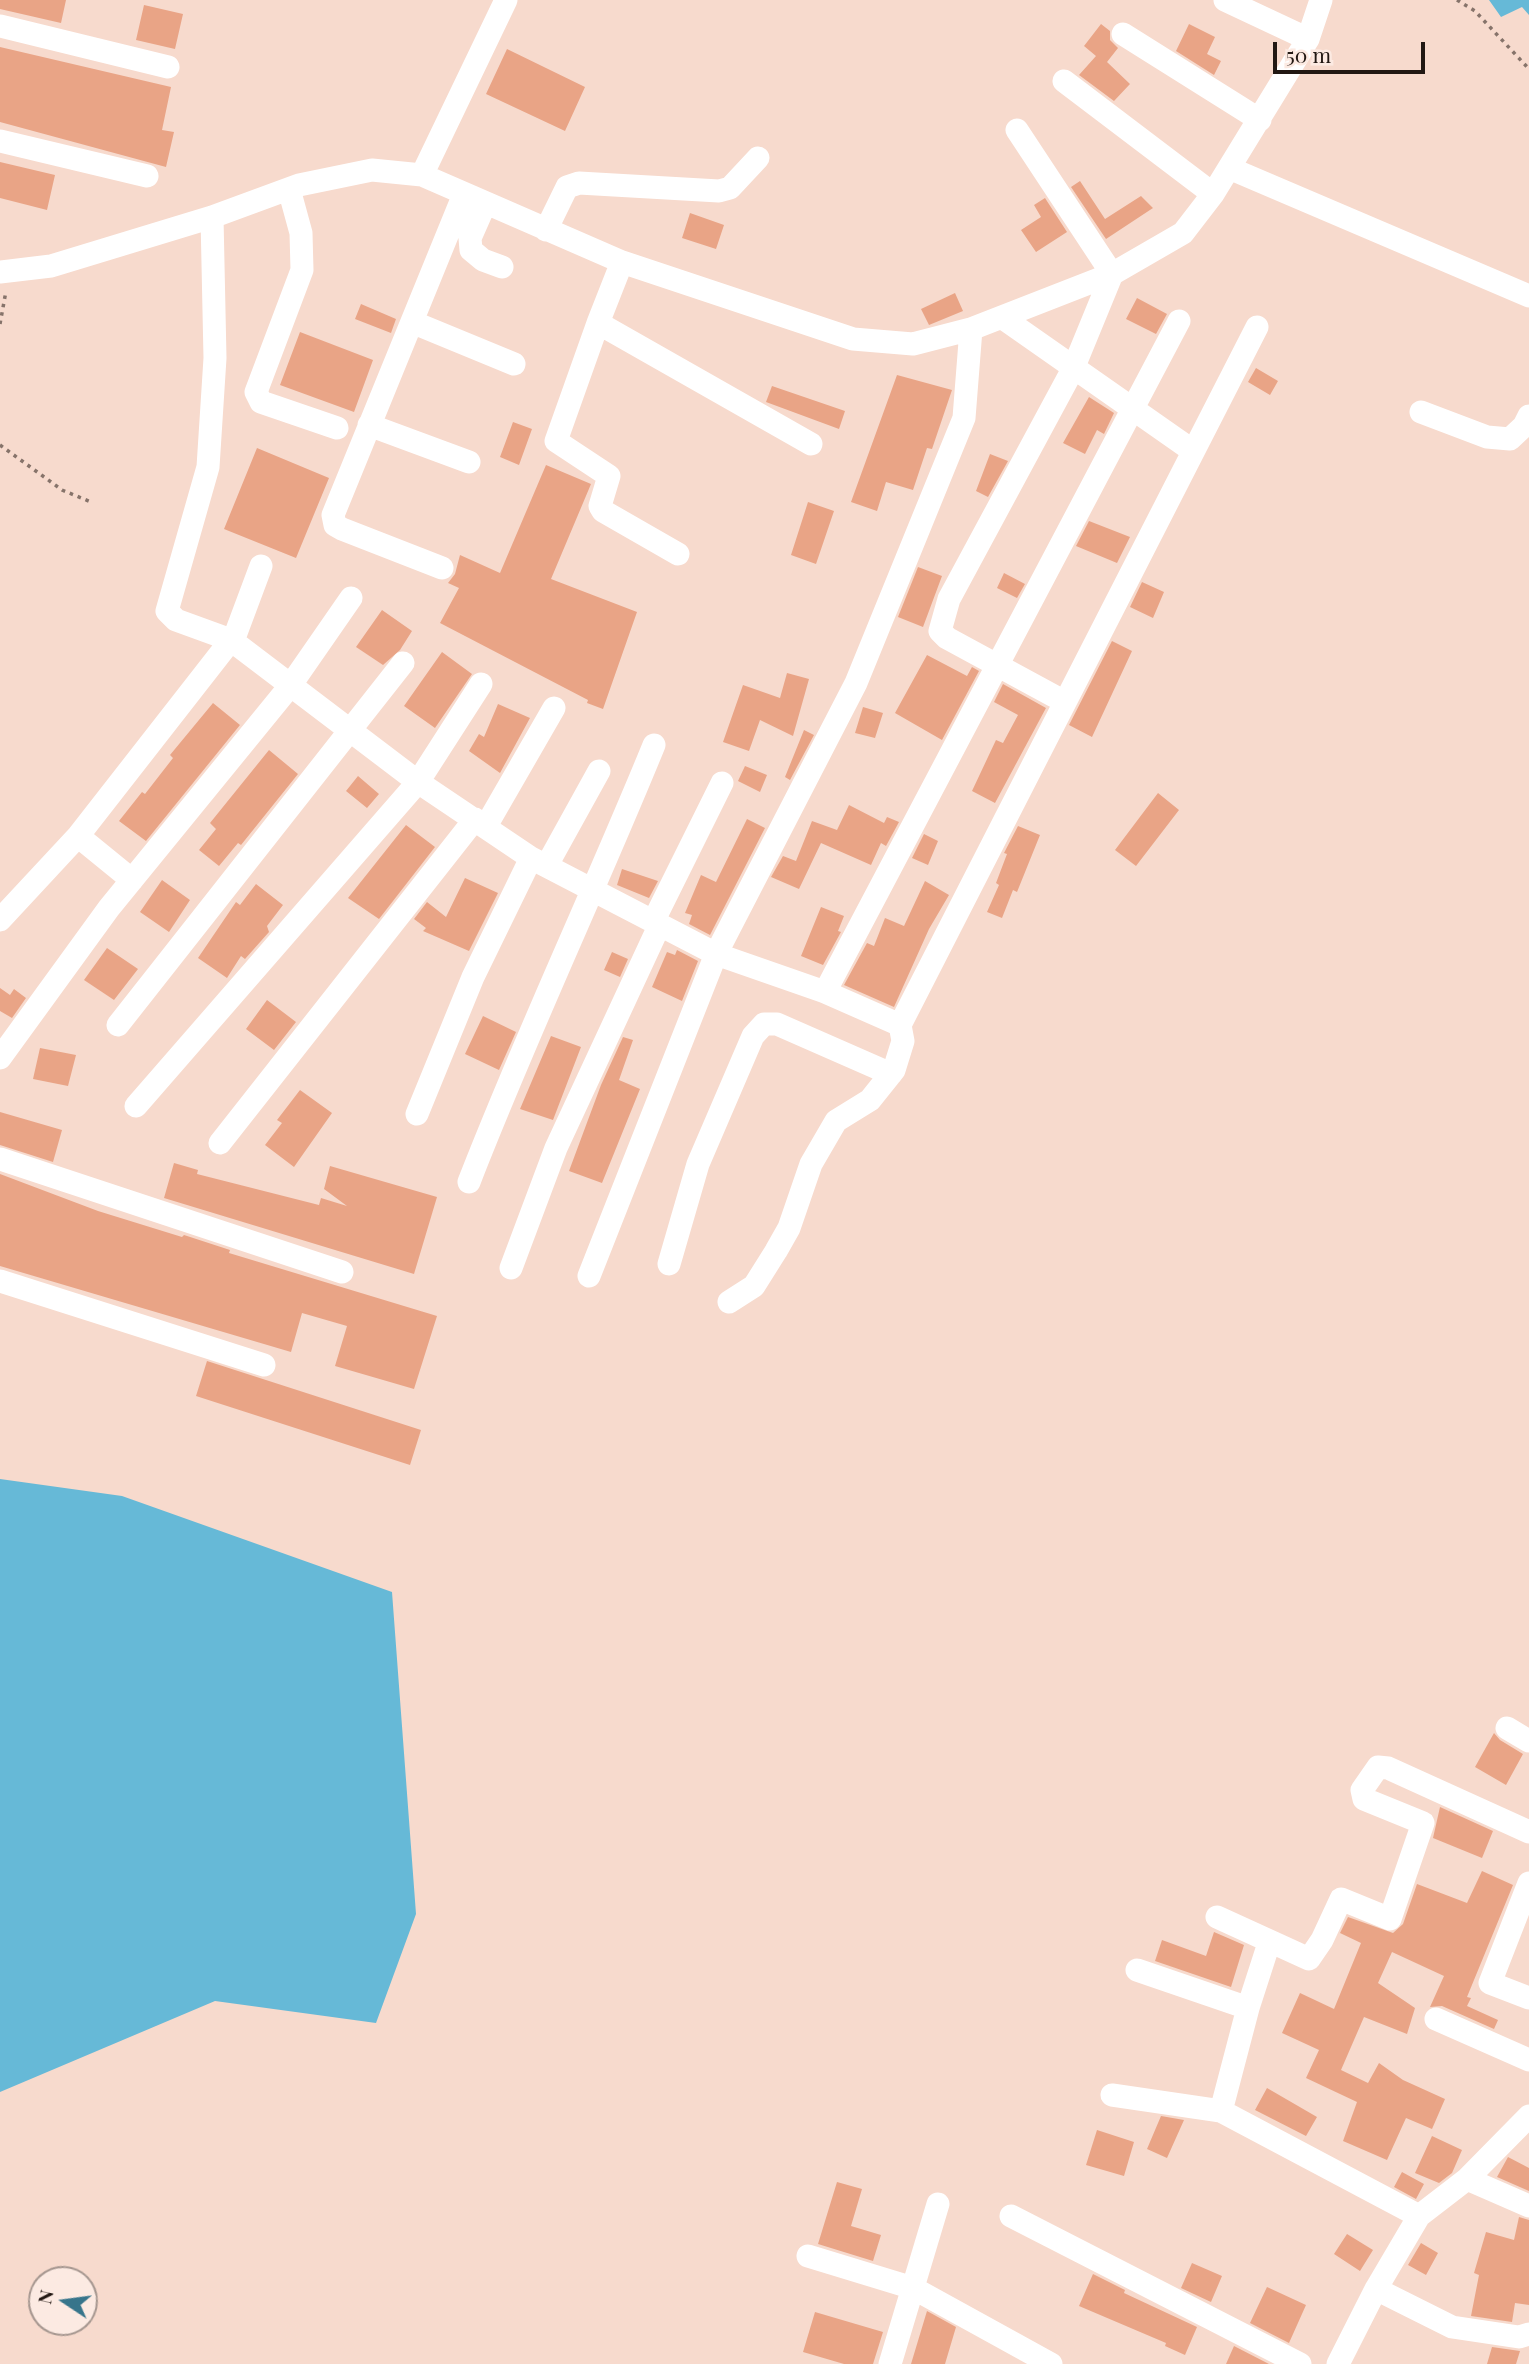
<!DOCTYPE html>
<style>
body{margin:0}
#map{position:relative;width:1529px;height:2364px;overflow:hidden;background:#f7dacd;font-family:"Playfair Display",serif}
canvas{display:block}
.north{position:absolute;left:28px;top:2266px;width:70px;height:70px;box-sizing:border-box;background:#fceae2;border:2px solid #a5968f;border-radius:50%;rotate:283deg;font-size:19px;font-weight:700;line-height:28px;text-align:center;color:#221813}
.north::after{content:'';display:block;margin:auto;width:24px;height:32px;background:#37758b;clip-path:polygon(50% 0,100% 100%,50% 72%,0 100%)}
.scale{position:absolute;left:1273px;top:42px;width:152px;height:32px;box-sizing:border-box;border:4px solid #221813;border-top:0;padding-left:9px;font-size:21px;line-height:24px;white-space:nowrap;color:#221813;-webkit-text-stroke:5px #fceae2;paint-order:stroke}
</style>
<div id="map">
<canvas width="1529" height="2364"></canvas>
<div class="north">N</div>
<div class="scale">50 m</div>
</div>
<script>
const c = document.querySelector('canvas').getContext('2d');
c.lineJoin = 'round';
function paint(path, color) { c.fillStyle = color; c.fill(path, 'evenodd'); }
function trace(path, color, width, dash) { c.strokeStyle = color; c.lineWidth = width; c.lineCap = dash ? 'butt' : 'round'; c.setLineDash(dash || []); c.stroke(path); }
paint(new Path2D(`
 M1489,0h40v15l-7,-8 -21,10z
 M0,1479l122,17 270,96 24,322 -40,109 -161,-22 -215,91z`), '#66b9d7');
paint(new Path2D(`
 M0,0h66l-5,23 -61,-14z
 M144,5l39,9 -8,35 -39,-9z
 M1101,24l9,7v9l8,8 -11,14 23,22 -16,17 -35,-26 17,-19 -12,-10z
 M1189,24l26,13 -8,17 14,7 -7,14 -38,-24z
 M0,47l171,40 -9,43 12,2 -8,35 -166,-45z
 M507,49l78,38 -20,44 -79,-37z
 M0,162l55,13 -8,35 -47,-12z
 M1080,181l25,38 36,-23 12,12 -47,31 -35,-52z
 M1045,198l22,34 -31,20 -15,-22 20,-13 -7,-12z
 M690,213l34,12 -8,24 -34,-11z
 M955,293l8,18 -34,14 -8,-16z
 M1137,298l30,16 -11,20 -30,-15z
 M361,304l35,15 -5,14 -36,-14z
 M300,332l73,28 -19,52 -74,-27z
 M1256,368l22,13 -8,14 -22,-13z
 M897,375l55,15 -20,59 -5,-1 -14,42 -27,-8 -9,29 -26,-9z
 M772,386l73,25 -6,18 -73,-27z
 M1089,397l25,16 -10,21 -7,-4 -12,24 -22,-11z
 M513,422l19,7 -13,36 -19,-8z
 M257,448l72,30 -33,80 -72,-29z
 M990,454l18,7 -20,36 -12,-6z
 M546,465l45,19 -40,95 86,33 -34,97 -16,-6 1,-3 -148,-77 19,-35 -11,-5 7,-9 5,-19 40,18z
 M808,502l26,9 -18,53 -25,-9z
 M1089,521l41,16 -13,26 -41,-17z
 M918,567l24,9 -19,51 -25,-10z
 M1004,573l21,11 -8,14 -20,-10z
 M1142,582l22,10 -11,26 -23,-11z
 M382,610l30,21 -12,19 -17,15 -27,-18z
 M1112,641l20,10 -40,86 -23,-12z
 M442,652l30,22 -37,54 -31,-22z
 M927,655l40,21 5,-9 7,4 -37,69 -47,-27z
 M787,673l22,6 -16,57 -33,-16 -11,31 -26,-9 20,-57 37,13z
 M1003,684l43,24 -51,95 -23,-12 24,-51 7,3 15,-28 -24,-13z
 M213,703l27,22 -94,116 -27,-20 23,-29 3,2 28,-36 -3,-3z
 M498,704l32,14 -30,55 -31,-22 10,-17 5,3z
 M863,707l20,6 -8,25 -20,-5z
 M804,730l10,5 -24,45 -5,-3z
 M269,750l29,24 -57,71 -3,-2 -19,23 -20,-16 17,-21 -6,-6z
 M745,766l22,9 -7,17 -22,-11z
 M358,776l21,18 -12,14 -21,-17z
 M1158,793l21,17 -43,56 -21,-16z
 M849,805l35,18 3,-6 12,5 -13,24 -5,-3 -10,22 -50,-22 -22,46 -28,-12 12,-21 13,5 16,-40 25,9z
 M747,819l18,9 -55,107 -21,-11 3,-9 -7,-2 16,-38 15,7z
 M406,825l29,22 -56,72 -31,-21z
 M1018,826l22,9 -23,57 -4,-2 -11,28 -15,-6 12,-27 -3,-2 11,-29 -3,-1z
 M924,834l14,7 -10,24 -16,-7z
 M622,869l36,12 -9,17 -32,-13z
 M465,878l33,15 -29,58 -46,-20 3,-3 -12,-9 13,-17 19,15z
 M162,880l28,20 -21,32 -29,-20z
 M925,881l24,14 -20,34 -35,78 -50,-22 23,-42 7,3 11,-28 19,8z
 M256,884l27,21 -16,21 2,6 -24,27 -4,-3 -14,22 -29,-20 38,-56 4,3z
 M821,907l23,9 -6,15 3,1 -18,33 -22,-9z
 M107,948l31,21 -24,31 -30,-20z
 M677,950l21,11 -16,40 -30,-14 15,-35 8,3z
 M612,952l16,7 -8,18 -16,-7z
 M0,988l10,7 4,-6 12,9 -14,20 -12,-7z
 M267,1000l29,22 -22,28 -28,-21z
 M483,1016l33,16 -17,38 -34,-16z
 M551,1036l30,11 -28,73 -33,-11z
 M623,1037l10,3 -14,40 21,9 -38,94 -33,-12 32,-86z
 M40,1048l36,7 -8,31 -35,-7z
 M300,1090l32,23 -38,54 -29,-22 17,-22 -5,-3z
 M0,1112l62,18 -9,32 -53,-17z
 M174,1163l24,7 -1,4 122,31 2,-7 26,8 -23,-17 6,-23 107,31 -23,77 -250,-76z
 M0,1174l98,37 84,26 2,-2 46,15 -1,3 208,63 -23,73 -79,-23 12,-40 -45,-13 -11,39 -291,-86z
 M207,1361l214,69 -11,35 -214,-69z
 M1494,1733l6,7 23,14 -17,31 -31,-18z
 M1440,1807l53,24 -11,27 -49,-20z
 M1482,1871l31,14 -46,112 4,1 -4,8 31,14 -4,9 -52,-23 -12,1 14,-31 -52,-24 -14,31 37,25 -8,26 -43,-17 -23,53 27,13 11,-20 24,17 42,19 -13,30 -26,-11 -19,42 -44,-19 14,-39 -51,-24 13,-28 -37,-17 18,-40 34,16 27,-66 -21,-10 8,-16 45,16 10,-9 14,-40 50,19z
 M1214,1932l30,13 -13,42 -76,-26 7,-21 44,16z
 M1267,2088l50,29 -11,19 -51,-26z
 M1161,2116l23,4 -17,38 -20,-9z
 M1097,2130l37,12 -10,34 -38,-11z
 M1432,2136l30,14 -10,23 -13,10 -24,-10z
 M1508,2157l21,11v23l-32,-14z
 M1402,2172l22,12 -8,15 -22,-12z
 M837,2182l25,7 -11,37 30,9 -8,26 -55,-17z
 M1519,2217l10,3v85l-14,-2 -3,19 -41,-6 8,-41 -5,-2 12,-41 28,8z
 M1347,2234l26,16 -13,21 -26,-17z
 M1421,2243l17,10 -12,22 -18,-10z
 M1192,2263l30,13 -11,26 -30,-14z
 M1093,2274l32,16 -1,3 73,34 -12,28 -20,-9 1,-3 -87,-37z
 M1267,2287l39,18 -17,38 -39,-20z
 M927,2311l29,16 -11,37h-34z
 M815,2312l68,20 -10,32h-29l-41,-12z
 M1234,2346l35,18h-43z
 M1492,2347l28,4 -4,13h-29z`), '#e9a486');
trace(new Path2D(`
 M1457,0l18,11 54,58
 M0,324l6,-33
 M0,445l62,45 29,12`), '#86736a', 3.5, [3.5, 5]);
trace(new Path2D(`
 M1225,0l83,39
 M0,26l168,41
 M1123,34l137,86
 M1064,81l149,113
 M1017,130l95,144 -39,95 -124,230 -9,32 7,7 118,64
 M0,141l147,35
 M1229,168l300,128
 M422,175l84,-175
 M289,189l12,44 1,37 -46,122 5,10 76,26
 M485,204l-15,34 1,12 12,10 19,7
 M212,217l3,141 -7,109 -41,144 9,9 55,20 187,142 113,76 185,96 109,38 75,33
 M546,230l21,-43 12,-4 140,8 11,-3 28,-30
 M622,262l-24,61 213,121
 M0,272l51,-6 161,-49 87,-32 73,-15 50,5 200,87 231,77 60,5 58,-15 141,-55 71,-41 30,-39 95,-155 13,-39
 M1003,318l190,133
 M412,322l102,42
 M598,323l-42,118 53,35 -9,30 3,5 75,43
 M1421,412l66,25 23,2 14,-13 5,-10
 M369,425l100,37
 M442,568l-100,-39 -7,-4 -2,-10 131,-321
 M233,641l28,-75
 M486,826l68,-118
 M547,865l52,-94
 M132,880l-54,-44 153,-196
 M0,920l78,-84
 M654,920l68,-137
 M825,992l354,-671
 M118,1025l285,-362
 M0,1058l109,-150 181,-222 61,-88
 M136,1106l282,-324 63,-98
 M417,1114l56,-137 58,-119
 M220,1143l255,-324
 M0,1159l342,113
 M469,1182c57,-147 125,-290 185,-437
 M669,1264l29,-100 55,-128 11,-12h13l114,50
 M511,1268l45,-120 104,-224
 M589,1276l127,-322 140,-271 108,-265 7,-89
 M0,1281l264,84
 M729,1302l25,-16 22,-35 13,-23 22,-64 25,-43 34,-21 24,-30 9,-29 -3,-16 357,-698
 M1507,1728l22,13
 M1529,1883l-39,100 39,15
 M1217,1917l92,42 13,-19 19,-41 49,20 33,-96 -59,-24 -2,-9 16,-23 10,1 141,64
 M1137,1970l111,38 -27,103 198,105
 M1248,2008l21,-65
 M1436,2019l93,41
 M1112,2095l109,16
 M1467,2179l62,27
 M1011,2216l289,148
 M808,2256l105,32 138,76
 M1376,2289l76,38 67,10 10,-3
 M890,2364l48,-160
 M1338,2364l38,-75 43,-73 48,-37 62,-63`), '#fff', 23);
</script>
